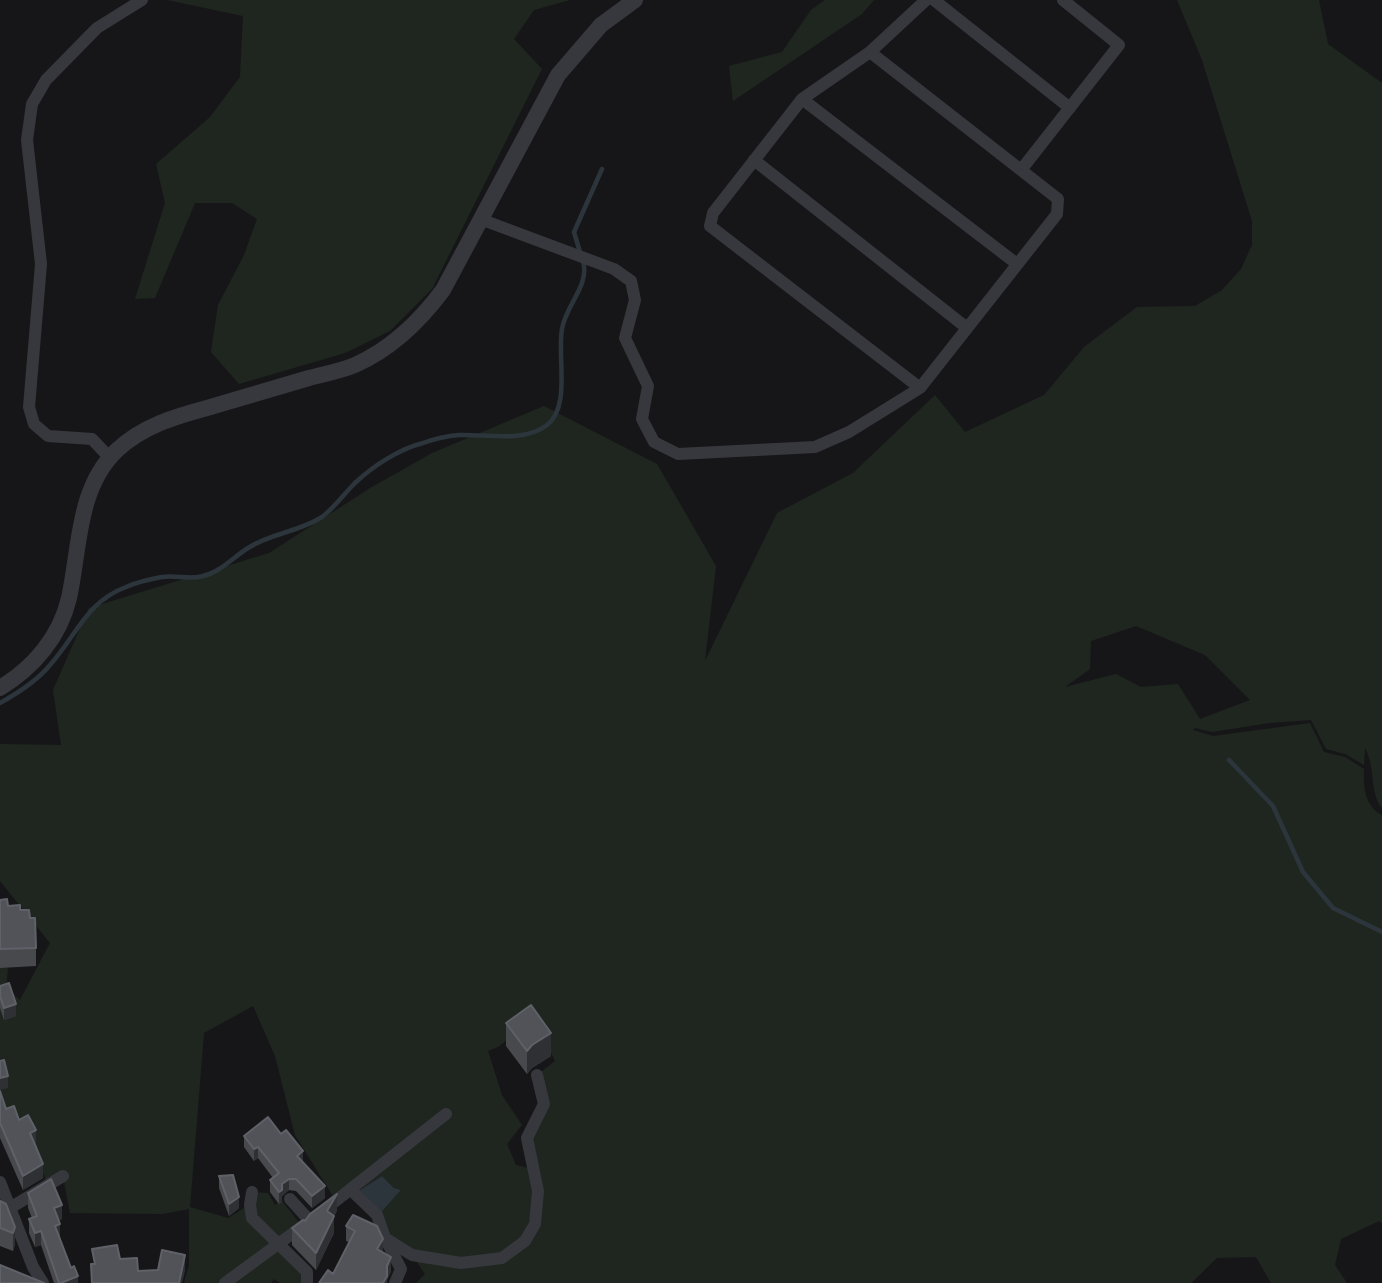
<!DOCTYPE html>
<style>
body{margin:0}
canvas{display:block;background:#161618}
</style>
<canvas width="1382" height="1283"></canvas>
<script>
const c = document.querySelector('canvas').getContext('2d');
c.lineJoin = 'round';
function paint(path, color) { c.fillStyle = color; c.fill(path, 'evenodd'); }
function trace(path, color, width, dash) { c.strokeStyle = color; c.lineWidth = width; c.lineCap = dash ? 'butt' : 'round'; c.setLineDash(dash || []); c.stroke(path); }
paint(new Path2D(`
 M167,0h403l-36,10 -20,29 28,30 -110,220 -42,42 -45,22 -106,31 -28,-32 7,-47 26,-50 13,-36 -25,-16h-37l-40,95 -20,1 30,-96 -9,-39 54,-47 30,-40 3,-61z
 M825,0h49l-12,14 -129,87 -4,-35 53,-14 29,-42z
 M1177,0h142l9,44 54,39v725c-13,-16 -6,-40 -17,-60l-1,17 -19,-11 -19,-5 -15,-29 -42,3 -57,9 -17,-4 -2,2 20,6 97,-13 14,29 21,5 19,12c-1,17 1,38 18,46v408l-3,-2 -38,18 -6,26 12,18h-76l-15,-26 -39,1 -26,25h-775l9,-9 -13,-19 -27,-17 -8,-21 24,-27 -7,-2 -12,-12 -18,11 -5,-4 -23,18 -41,-66 -20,-79 -22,-50 -49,27 -14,174 38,11 23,-14 1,-12 16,1 7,12 7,-4 20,25 -23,17 28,29 -1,11h-26l-6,-4 -3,4h-87l5,-18v-56l-26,5 -93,-1 -7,-36 -15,8 -23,-55 -18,-10 -7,-20v-137l8,6 -2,18 14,13 30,-57 -50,-62v-137l61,1 -8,-55 36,-82 180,-55 103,-66 60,-34 112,-47 113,58 59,102 -11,95 72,-148 76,-40 82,-78 30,37 79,-37 40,-48 53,-40 58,-1 27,-16 19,-21 11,-24v-24l-50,-161zM1136,626l69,29 45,45 -50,19 -22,-35 -37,3 -25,-13 -51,13 25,-18 1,-28zM528,1023l16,15 11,23 -18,14 7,29 -17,34 6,31 -17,-4 -9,-21 15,-19 -20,-30 -14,-44 10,-4z`), '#1e261f');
paint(new Path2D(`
 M382,1176l12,12 7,2 -24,27 -22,-24z`), '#2c353c');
trace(new Path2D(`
 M580,252l-6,-20 28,-63
 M0,703c18,-10 37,-22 50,-38 27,-30 36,-63 76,-78 11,-5 25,-8 36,-10 12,-2 25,2 37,0 20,-3 33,-19 49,-29 23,-15 51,-16 74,-31 12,-9 22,-23 33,-34 18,-17 44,-34 68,-40 11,-4 24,-7 36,-8 27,-1 65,8 88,-10 24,-18 10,-69 15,-96 4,-25 28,-43 21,-68
 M1229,760l44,46 30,66 30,36 49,24`), '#2c353c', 4.5);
trace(new Path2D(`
 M934,0l136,108
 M802,99l215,165
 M754,160l213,168
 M1021,170l98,-125 -56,-45
 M480,219l134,50 17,12 4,19 -10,38 23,48 -6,33 12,23 24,12 137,-7 34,-15 71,-44 137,-174 1,-15 -188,-147
 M920,388l-210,-162 3,-13 89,-114 68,-47 56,-52
 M110,458l-18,-19 -44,-3 -14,-12 -5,-17 12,-143 -14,-124 5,-36 14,-24 51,-52 45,-28
 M0,1182l33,85 10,16
 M351,1190l26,25 8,23 27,17 49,8 41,-5 23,-17 10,-17 3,-33 -11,-53 17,-34 -7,-29
 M252,1192l-2,13 2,13 55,54v11
 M290,1199l20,22
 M10,1208l53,-32
 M324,1210l122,-96
 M385,1238l16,31 -6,14
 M225,1283l79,-58`), '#37383d', 12);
trace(new Path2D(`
 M0,688c33,-20 60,-51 69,-90 11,-50 8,-110 48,-148 26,-24 57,-33 90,-42 34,-10 68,-20 102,-30 15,-4 32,-7 46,-13 36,-16 65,-44 88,-75l115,-215 43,-50 34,-25`), '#37383d', 16);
paint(new Path2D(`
 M0,900l8,6 12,4 10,8 6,30v18l-36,2z
 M0,986l16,30 -12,4 -4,-12z
 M506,1023l45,33 -19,12 -5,6 -21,-28z
 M0,1091l6,18 13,11 17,24 7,34 -20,12 -23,-52z
 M244,1136l59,26 22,36 -13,10 -16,-17 -7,-1 -7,6v6l-3,2 -9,-12v-12l3,-2 -15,-20 -4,3 -10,-14z
 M219,1176l20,32 -10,8 -10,-28z
 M28,1193l34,26 -3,1 1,18 18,45h-24l-13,-38 -6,2 -6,-14v-14l3,-1 -4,-10z
 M0,1201l15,26v17l-2,7 -13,-5z
 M337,1211l-3,5v17l-18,37 -24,-25v-17l13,-7z
 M353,1215l30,38 8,18 -4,9v3h-68l14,-9 16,-32 -3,-1v-15z`), '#47494d');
paint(new Path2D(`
 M16,1004v12l-12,4v-12z
 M551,1033v23l-19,12 -5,6v-23l5,-6z
 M8,1076v12l-8,2v-12z
 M36,1130v14l-6,3v-14z
 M258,1147v11l-4,3v-12z
 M303,1151v12l-6,-7z
 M43,1164v14l-20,12v-14z
 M289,1179v11l-7,6v-12z
 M325,1186v12l-13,10v-12z
 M282,1190v12l-3,2v-12z
 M337,1194v17l-3,5v17l-18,37v-17l11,-42z
 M239,1197v11l-10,8v-12z
 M62,1205v14l-8,3v-14z
 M60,1224v15l-5,-13z
 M15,1227v17l-2,7v-18z
 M41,1231v14l-6,2v-14z
 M383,1239v14l-6,-4z
 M185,1255v16l-3,12h-3z
 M391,1257v14l-4,9v3h-4l4,-17z
 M78,1276v7h-17z`), '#2f3033');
const building = new Path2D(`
 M7,899l1,7 12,-1v5h9l1,8h5l1,30 -36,1v-49z
 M9,983l7,21 -12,4 -4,-12v-10z
 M531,1005l20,28 -19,12 -5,6 -21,-28z
 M4,1060l4,16 -8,2v-17z
 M0,1091l6,18 8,-3 5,14 9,-5 8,15 -6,3 13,31 -20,12 -23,-53z
 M268,1117l13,17 5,-4 17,21 -6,5 28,30 -13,10 -16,-17h-7l-7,5v6l-3,2 -9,-12 9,-7 -21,-26 -4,2 -10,-13z
 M233,1175l6,22 -10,7 -10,-28z
 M51,1179l11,26 -8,3 6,16 -5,2 16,42 3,-2 4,10 -17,7h-2l-18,-52 -6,2 -6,-14 8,-3 -9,-23z
 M337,1194l-10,17 7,5 -18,37 -24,-25 11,-8 2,1 5,-7z
 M0,1201l6,3 9,23 -2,6 -13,-5z
 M353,1215l24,11 6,13 -6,10 14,8 -4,9v10l-4,7h-64l9,-13 5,4 22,-43 -9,-5z
 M117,1245l3,14 17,-1 1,13 20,-1 4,-20 23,5 -6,28h-87l-1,-19h4l-3,-15z
 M0,1265l44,18h-44z`);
paint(building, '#525359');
trace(building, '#5f6168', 2);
</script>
